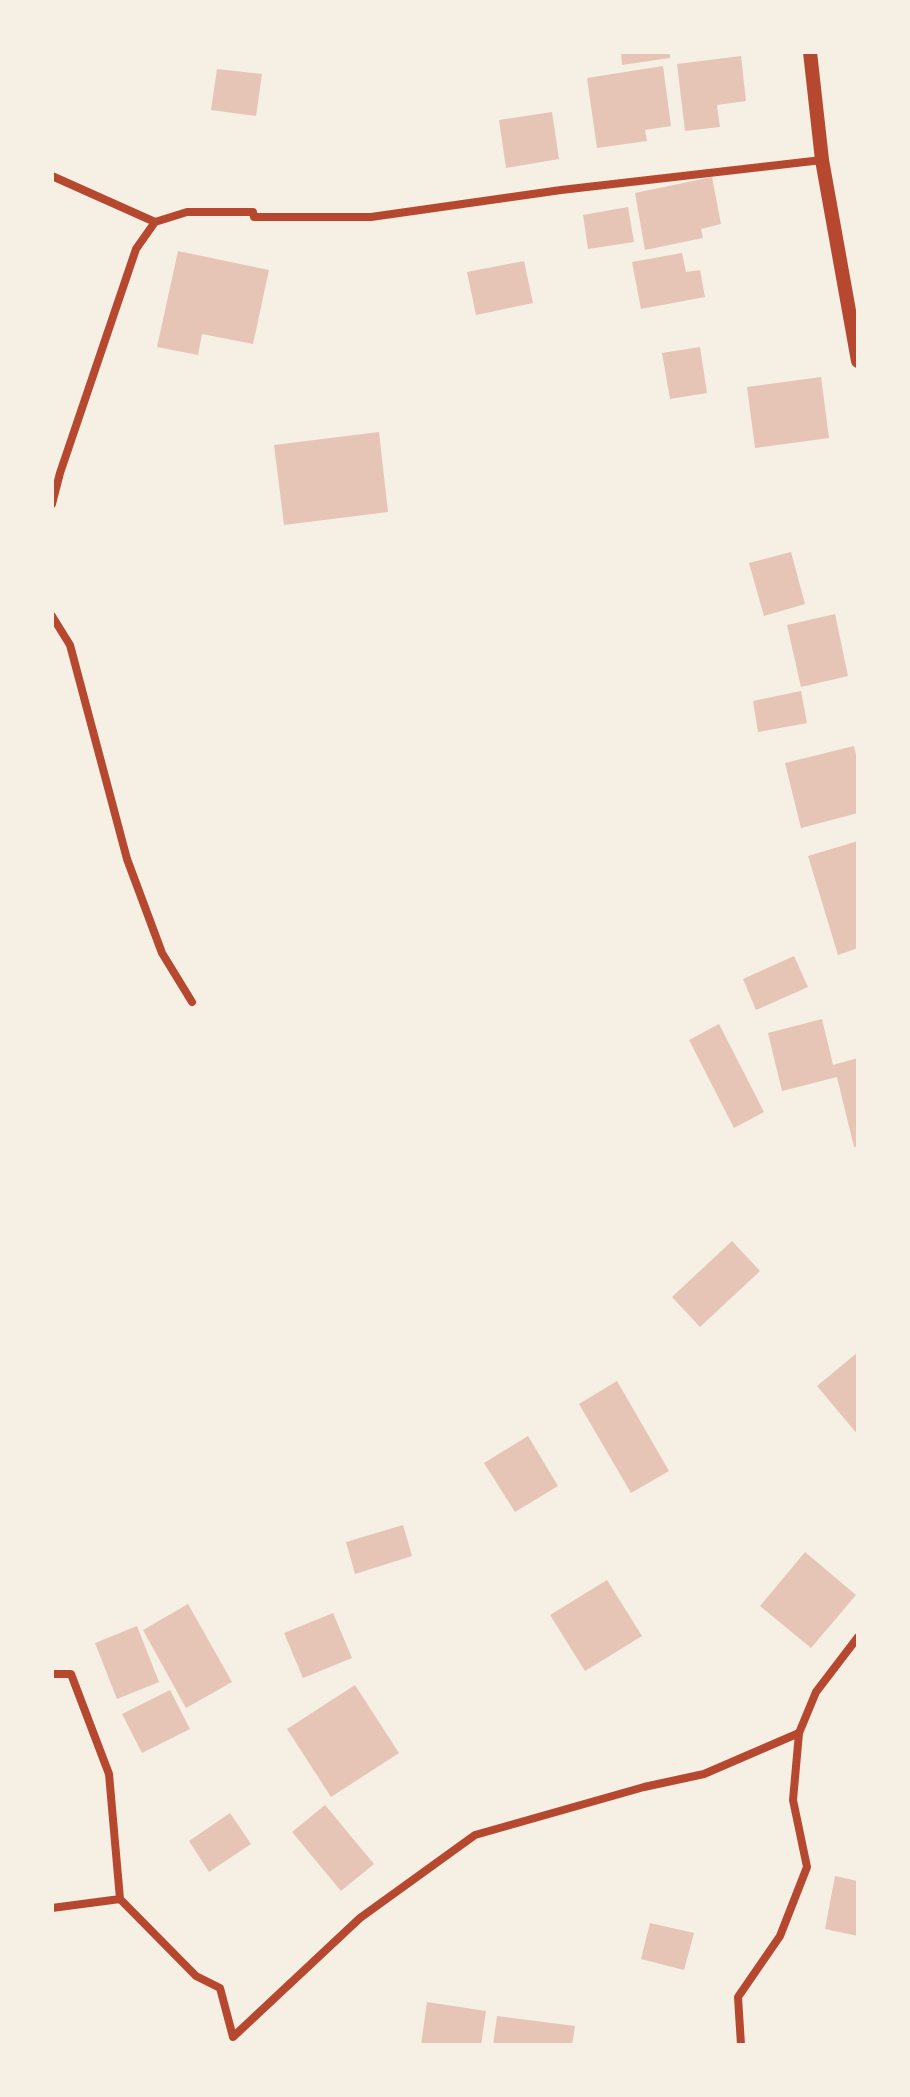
<!DOCTYPE html>
<style>
body{margin:0}
#map{position:relative;width:910px;height:2097px;overflow:hidden;background:#f6efe4;font-family:"Source Serif 4",serif}
canvas{display:block}
.frame{position:absolute;inset:0;border:54px solid #f6efe4;pointer-events:none}
</style>
<div id="map">
<canvas width="910" height="2097"></canvas>
<div class="frame"></div>
</div>
<script>
const c = document.querySelector('canvas').getContext('2d');
c.lineJoin = 'round';
function paint(path, color) { c.fillStyle = color; c.fill(path, 'evenodd'); }
function trace(path, color, width, dash) { c.strokeStyle = color; c.lineWidth = width; c.lineCap = dash ? 'butt' : 'round'; c.setLineDash(dash || []); c.stroke(path); }
paint(new Path2D(`
 M621,52h49v6l-48,7z
 M741,56l5,45 -29,4 3,22 -35,4 -8,-67z
 M663,66l8,60 -26,4 2,11 -50,7 -10,-70z
 M217,69l45,5 -6,42 -45,-6z
 M552,112l7,47 -53,9 -7,-48z
 M712,177l9,47 -20,5 2,9 -58,12 -10,-57z
 M628,207l6,35 -46,7 -5,-34z
 M178,251l91,19 -16,74 -51,-10 -4,21 -41,-8z
 M682,253l4,19 14,-2 5,27 -64,12 -9,-47z
 M524,261l9,42 -57,12 -9,-43z
 M700,347l7,46 -37,6 -8,-46z
 M821,377l8,61 -74,10 -8,-61z
 M379,432l9,80 -104,13 -10,-80z
 M791,552l14,52 -41,12 -15,-53z
 M835,614l13,62 -47,11 -14,-62z
 M801,691l6,32 -49,9 -5,-31z
 M854,746l4,17v50l-57,15 -16,-65z
 M858,841v107l-20,7 -30,-99z
 M794,956l14,31 -52,23 -13,-31z
 M822,1019l11,46 25,-7v88l-4,1 -17,-70 -55,14 -14,-58z
 M719,1024l45,88 -30,16 -45,-88z
 M732,1241l28,30 -60,56 -28,-30z
 M858,1352v83l-41,-49z
 M617,1381l52,90 -38,22 -52,-89z
 M528,1436l30,50 -43,26 -31,-49z
 M403,1525l9,31 -57,18 -9,-32z
 M805,1552l51,43 -45,53 -51,-42z
 M607,1580l35,56 -57,35 -35,-56z
 M188,1604l44,78 -46,26 -43,-78z
 M333,1613l19,45 -49,20 -19,-45z
 M137,1626l22,56 -42,17 -22,-56z
 M355,1685l44,68 -68,44 -44,-68z
 M170,1690l20,39 -48,24 -20,-39z
 M325,1805l49,59 -33,27 -49,-59z
 M230,1813l21,31 -42,28 -20,-31z
 M835,1876l23,5v55l-33,-7z
 M650,1923l44,10 -10,37 -43,-11z
 M427,2002l59,9 -5,34h-60z
 M497,2016l78,10 -3,19h-79z`), '#e6c5b7');
trace(new Path2D(`
 M52,176l103,46
 M52,504l8,-31 76,-224 19,-27 32,-10h66l1,5h117l190,-27 261,-30
 M52,616l18,29 57,214 35,94 30,49
 M52,1674h19l38,100 11,125
 M52,1908l68,-9 76,77 24,12 13,49 127,-119 115,-83 169,-48 60,-13 95,-41
 M741,2045l-3,-48 42,-61 27,-69 -14,-67 6,-67 17,-41 42,-55`), '#b5482f', 8);
trace(new Path2D(`
 M810,52l12,108 36,201`), '#b5482f', 14);
</script>
